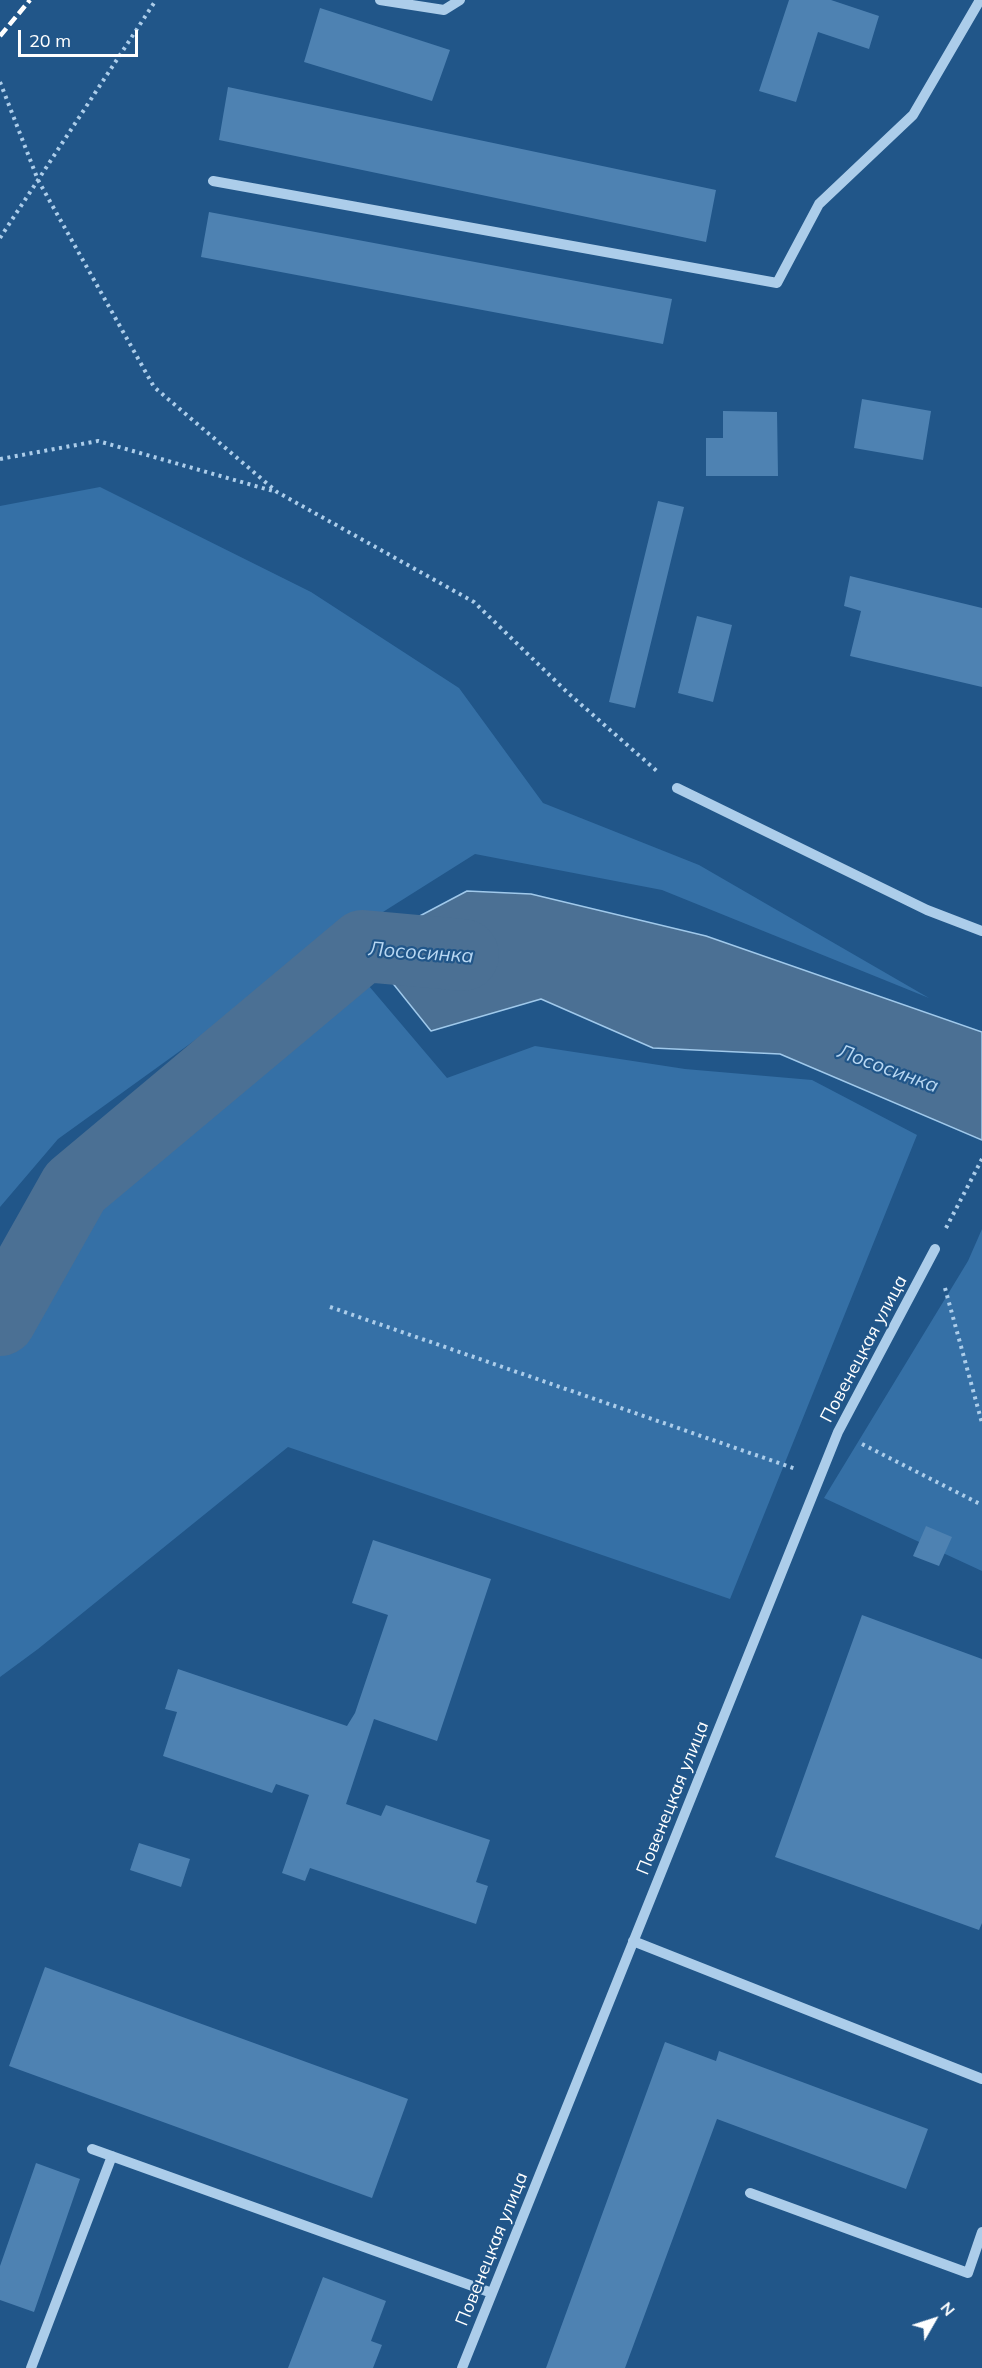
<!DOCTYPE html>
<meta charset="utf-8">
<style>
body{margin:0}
#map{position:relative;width:982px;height:2368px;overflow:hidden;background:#215689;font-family:Mulish,sans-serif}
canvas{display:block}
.north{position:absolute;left:904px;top:2290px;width:60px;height:60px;-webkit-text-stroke:4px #215689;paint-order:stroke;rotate:51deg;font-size:16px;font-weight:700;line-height:24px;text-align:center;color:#fff}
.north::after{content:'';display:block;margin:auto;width:21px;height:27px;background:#fff;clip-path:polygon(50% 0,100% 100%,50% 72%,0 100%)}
.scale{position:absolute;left:18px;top:30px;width:120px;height:27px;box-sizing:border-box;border:3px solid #fff;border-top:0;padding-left:8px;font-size:18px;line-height:21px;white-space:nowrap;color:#fff;-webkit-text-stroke:4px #215689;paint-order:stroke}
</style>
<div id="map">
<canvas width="982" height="2368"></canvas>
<div class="north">N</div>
<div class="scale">20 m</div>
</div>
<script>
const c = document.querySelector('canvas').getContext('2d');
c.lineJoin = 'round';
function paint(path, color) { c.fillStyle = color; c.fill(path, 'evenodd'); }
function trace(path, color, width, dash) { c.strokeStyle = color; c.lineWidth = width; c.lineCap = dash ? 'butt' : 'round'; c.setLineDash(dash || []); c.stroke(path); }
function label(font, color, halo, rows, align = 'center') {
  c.font = font + ' Mulish,sans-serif'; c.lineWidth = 4.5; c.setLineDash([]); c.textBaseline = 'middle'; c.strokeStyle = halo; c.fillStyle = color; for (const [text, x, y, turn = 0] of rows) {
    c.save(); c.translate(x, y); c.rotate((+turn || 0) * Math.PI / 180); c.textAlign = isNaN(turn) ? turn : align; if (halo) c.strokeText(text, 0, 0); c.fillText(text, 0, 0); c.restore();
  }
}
paint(new Path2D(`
 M100,487l211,105 148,96 84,115 156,62 230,133 -267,-108 -187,-36 -173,109 -244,176 -58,68v-701z
 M363,979l84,99 88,-32 150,23 127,11 105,55 -187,464 -442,-152 -250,202 -38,28v-346l99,-121z
 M982,1229v342l-158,-73 144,-237z`), '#3570a6');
const water = new Path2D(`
 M467,891l64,3 175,42 276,96v108l-202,-86 -127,-6 -112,-49 -110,32 -68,-85z`);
paint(water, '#4b7094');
trace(water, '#a0c9eb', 1.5);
trace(new Path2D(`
 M0,1320l75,-133 288,-241 100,9`), '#4b7094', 72);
paint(new Path2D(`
 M789,0h42l48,16 -10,33 -51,-17 -22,70 -37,-11z
 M320,8l130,42 -18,51 -128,-39z
 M228,87l488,103 -10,52 -487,-102z
 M209,212l463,87 -9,45 -462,-87z
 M862,399l69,12 -8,49 -69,-12z
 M723,411l54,1 1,64h-72v-38h17z
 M658,501l26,6 -49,201 -26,-6z
 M850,576l132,32v79l-132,-31 11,-45 -17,-5z
 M697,616l35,9 -19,77 -35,-9z
 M926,1526l26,11 -13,29 -26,-10z
 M373,1540l118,39 -54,162 -63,-22 -28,85 35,12 5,-11 104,35 -14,42 12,4 -12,38 -166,-56 -5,13 -23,-8 27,-78 -33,-11 -4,9 -109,-37 14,-44 -12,-3 13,-40 169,57 8,-13 33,-98 -36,-12z
 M862,1615l120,44v264l-3,7 -204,-73z
 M139,1843l51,16 -9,28 -51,-17z
 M45,1967l363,132 -36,99 -363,-132z
 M665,2042l51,19 3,-10 209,78 -22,60 -189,-70 -92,249h-79z
 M36,2163l44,16 -46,133 -34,-12v-34z
 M323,2277l63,24 -15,40 11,4 -9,23h-85z`), '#4e82b2');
trace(new Path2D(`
 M0,82l38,98 116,207 123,105 197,110 94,91 90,79
 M0,238l156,-238
 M0,459l98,-18 175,50
 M946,1228l36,-69
 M945,1288l37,135
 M330,1307l466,162
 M862,1444l120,61`), '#accdea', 4, [3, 4.5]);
trace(new Path2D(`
 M380,0l64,10 16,-10
 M213,181l564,102 42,-79 94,-89 67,-115
 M677,788l250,122 55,21
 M633,1941l349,138
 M92,2149l400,144
 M750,2193l218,80 14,-41
 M31,2368l81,-212
 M462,2368l376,-936 97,-183`), '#accdea', 10);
trace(new Path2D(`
 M0,36l30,-36`), '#fff', 4.5, [10, 4.5]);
label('18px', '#fff', '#215689', [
 ["Повенецкая улица",864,1349,-62],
 ["Повенецкая улица",673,1798,-68],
 ["Повенецкая улица",492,2249,-68]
]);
label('italic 20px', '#b8d7f2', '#215689', [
 ["Лососинка",421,953,4],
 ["Лососинка",888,1069,20]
]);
</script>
